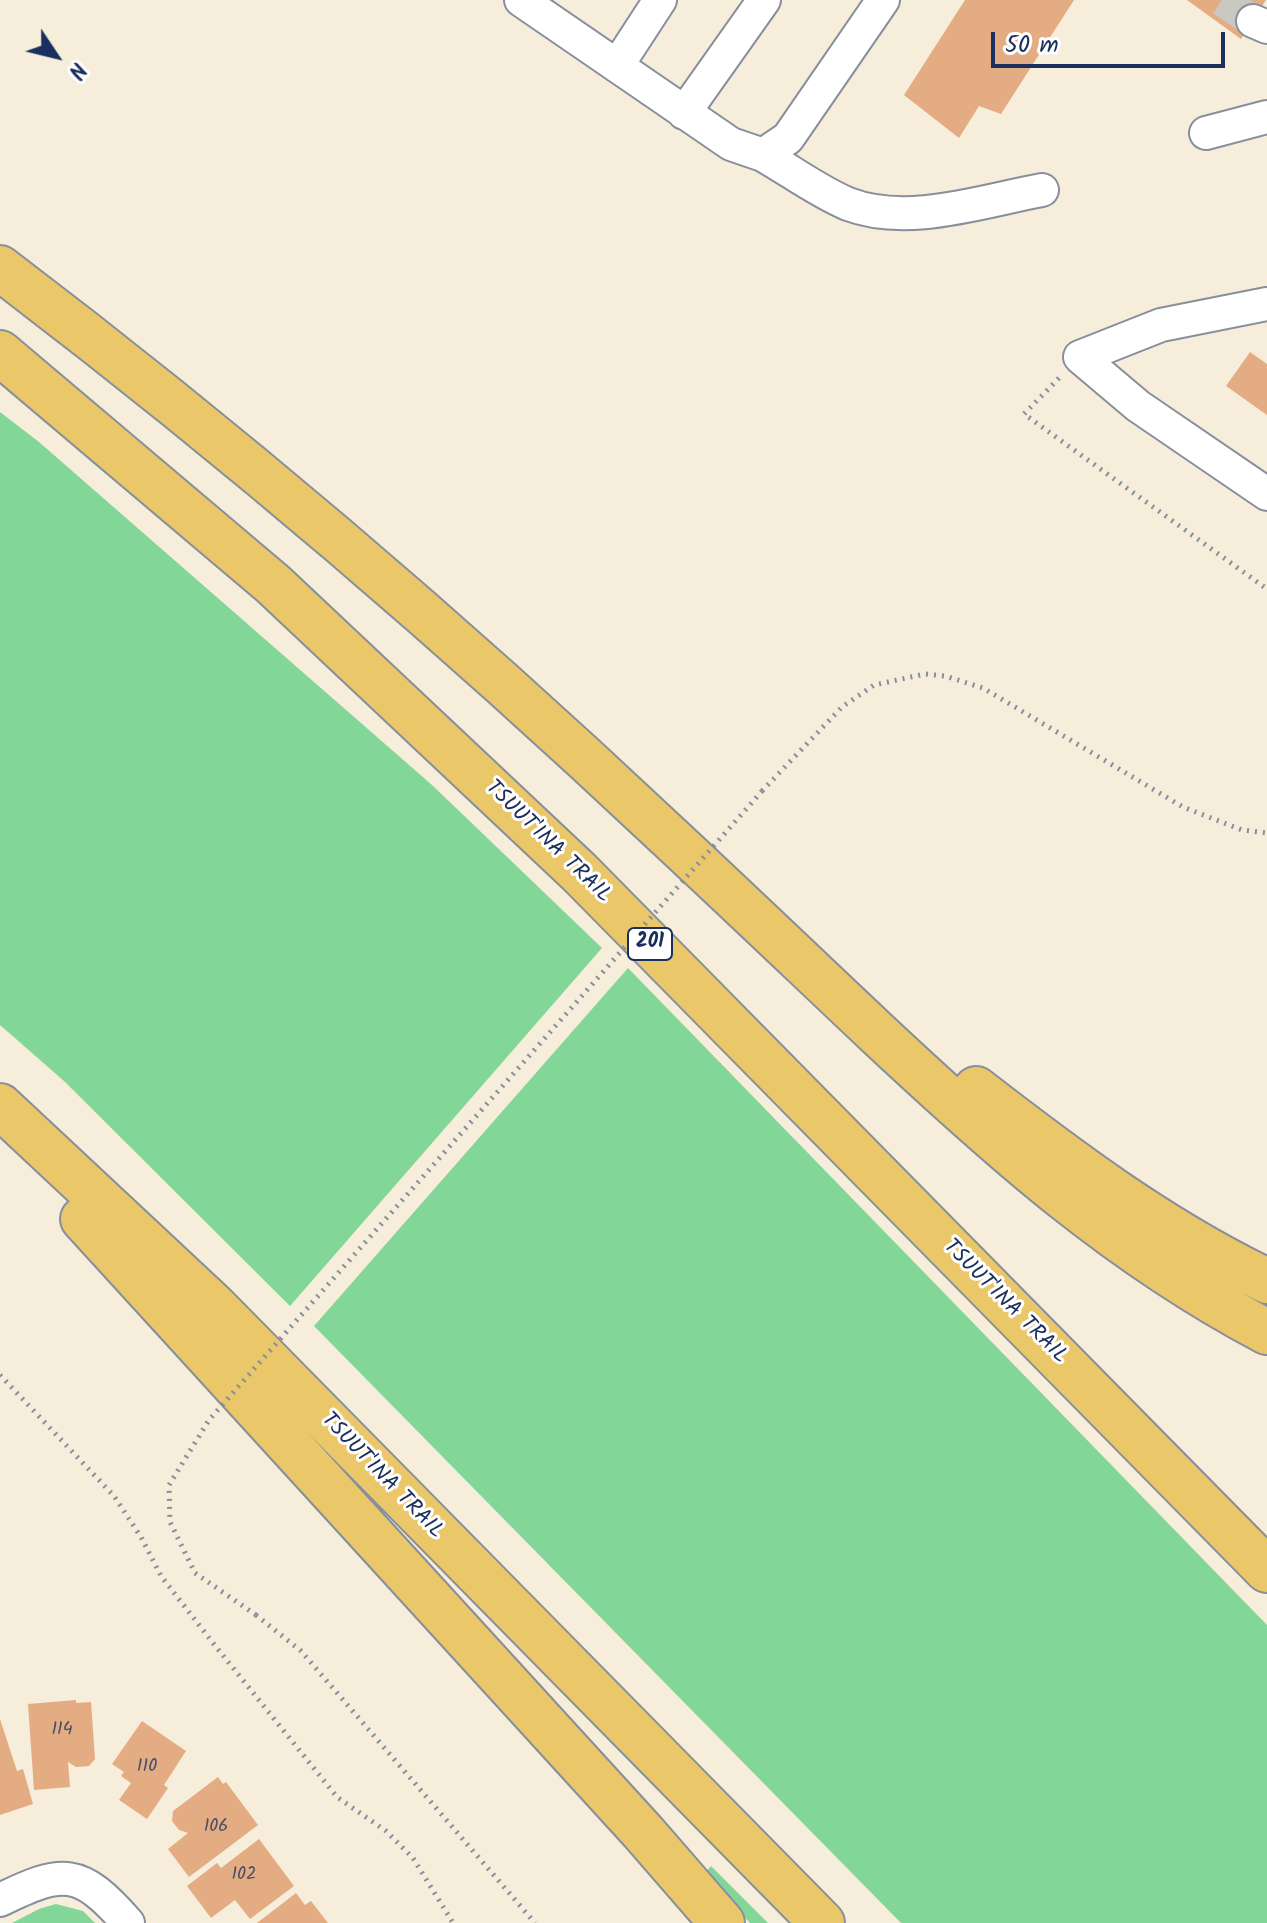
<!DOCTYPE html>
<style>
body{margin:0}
#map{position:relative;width:1267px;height:1923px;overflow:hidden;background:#f6edda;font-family:Kalam,sans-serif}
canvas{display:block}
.north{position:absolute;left:16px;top:16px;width:80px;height:80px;-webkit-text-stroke:6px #fff;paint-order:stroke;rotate:125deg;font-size:22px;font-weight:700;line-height:32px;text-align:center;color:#1b2f5e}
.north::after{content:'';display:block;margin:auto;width:28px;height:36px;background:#1b2f5e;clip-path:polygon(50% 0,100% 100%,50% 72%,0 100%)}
.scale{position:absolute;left:991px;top:32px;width:234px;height:36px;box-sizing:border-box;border:4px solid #1b2f5e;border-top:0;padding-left:10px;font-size:24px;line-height:28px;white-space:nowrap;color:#1b2f5e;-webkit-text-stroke:6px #fff;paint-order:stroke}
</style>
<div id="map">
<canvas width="1267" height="1923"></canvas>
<div class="north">N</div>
<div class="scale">50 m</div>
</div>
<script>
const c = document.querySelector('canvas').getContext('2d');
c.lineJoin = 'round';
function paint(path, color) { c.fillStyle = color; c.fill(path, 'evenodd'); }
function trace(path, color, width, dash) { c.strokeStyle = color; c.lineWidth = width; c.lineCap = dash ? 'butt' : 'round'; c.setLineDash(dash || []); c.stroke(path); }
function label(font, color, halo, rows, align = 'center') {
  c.font = font + ' Kalam,sans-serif'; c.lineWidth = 6; c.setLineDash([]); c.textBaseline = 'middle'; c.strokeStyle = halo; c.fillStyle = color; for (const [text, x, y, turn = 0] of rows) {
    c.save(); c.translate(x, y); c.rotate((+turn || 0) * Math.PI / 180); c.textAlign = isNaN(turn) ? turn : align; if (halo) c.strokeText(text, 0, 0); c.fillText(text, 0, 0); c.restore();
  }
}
paint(new Path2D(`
 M0,412l39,30 393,343 170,163 -312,358 -226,-225 -64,-56z
 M628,968l639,657v298h-366l-587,-597z
 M711,1866l57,57h-18l-45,-50z
 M56,1904l27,7 12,12h-83l27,-14z`), '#82d698');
paint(new Path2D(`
 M965,0h109l-73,114 -22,-8 -20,32 -55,-43z
 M1187,0h79l-25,39z
 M1250,352l17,12v51l-41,-29z
 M76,1700v3l15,-1 4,57 -6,7 -13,1 -8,-5 2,25 -36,3 -6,-86z
 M0,1719l17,52 6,-2 10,35 -33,11z
 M142,1721l44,30 -22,34 4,3 -21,31 -28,-19 12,-17 -10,-7 3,-4 -12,-8z
 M218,1777l5,7 3,-2 32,43 -69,52 -21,-28 20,-16 -9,-3 -7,-9 1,-10z
 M259,1839l35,47 -44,33 -15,-19 -24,18 -24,-32 30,-23 4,5z
 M296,1893l9,12 6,-4 17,22h-71z`), '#e4ac83');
trace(new Path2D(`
 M1222,0l31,21`), '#cac7c1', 32, [32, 16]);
const minor = new Path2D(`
 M521,0l210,144 32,11 25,-17 95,-138
 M1253,21l14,6
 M617,66l43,-66
 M684,113l80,-113
 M1206,133l61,-16
 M763,155c28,16 56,37 85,49 60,23 134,-3 194,-14
 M1267,304l-106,21 -81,32 58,49 129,88
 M0,1900c63,-31 80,-32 128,23`);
const highway = new Path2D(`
 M0,268c232,176 454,366 666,566 71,66 142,134 212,200 123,115 239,219 389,298
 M0,353l273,231 307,289 687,697
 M976,1089c93,72 185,141 291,192
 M0,1106l214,200 608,617
 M83,1219l560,613 79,91`);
trace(minor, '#888e9c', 36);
trace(highway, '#888e9c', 48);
trace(new Path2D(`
 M1059,378l-35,36 243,175
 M762,791l80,-84 32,-22 51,-11 20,2 38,12 200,119 59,23 25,3
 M0,1375l114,121 27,41 20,39 52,67 124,154 49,34 27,27 40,65
 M256,1615l45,36 234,272`), '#888e9c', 5, [2, 6]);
trace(minor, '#fff', 32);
trace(highway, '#eac769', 44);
trace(new Path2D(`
 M256,1615l-61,-42 -25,-51 -1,-37 40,-65 553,-629`), '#888e9c', 5, [2, 6]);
label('18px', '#4d4e67', null, [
 ["114",62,1731],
 ["110",147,1768],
 ["106",216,1828],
 ["102",244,1876]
]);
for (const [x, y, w] of [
 [650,944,44]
]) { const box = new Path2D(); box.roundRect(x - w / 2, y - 16, w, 32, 6); c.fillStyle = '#fff'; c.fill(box); trace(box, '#1b2f5e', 2); }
label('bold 20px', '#1b2f5e', null, [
 ["201",650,944]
]);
label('22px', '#1b2f5e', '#fff', [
 ["TSUUT'INA TRAIL",547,843,44],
 ["TSUUT'INA TRAIL",1004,1303,45],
 ["TSUUT'INA TRAIL",381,1477,46]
]);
</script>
